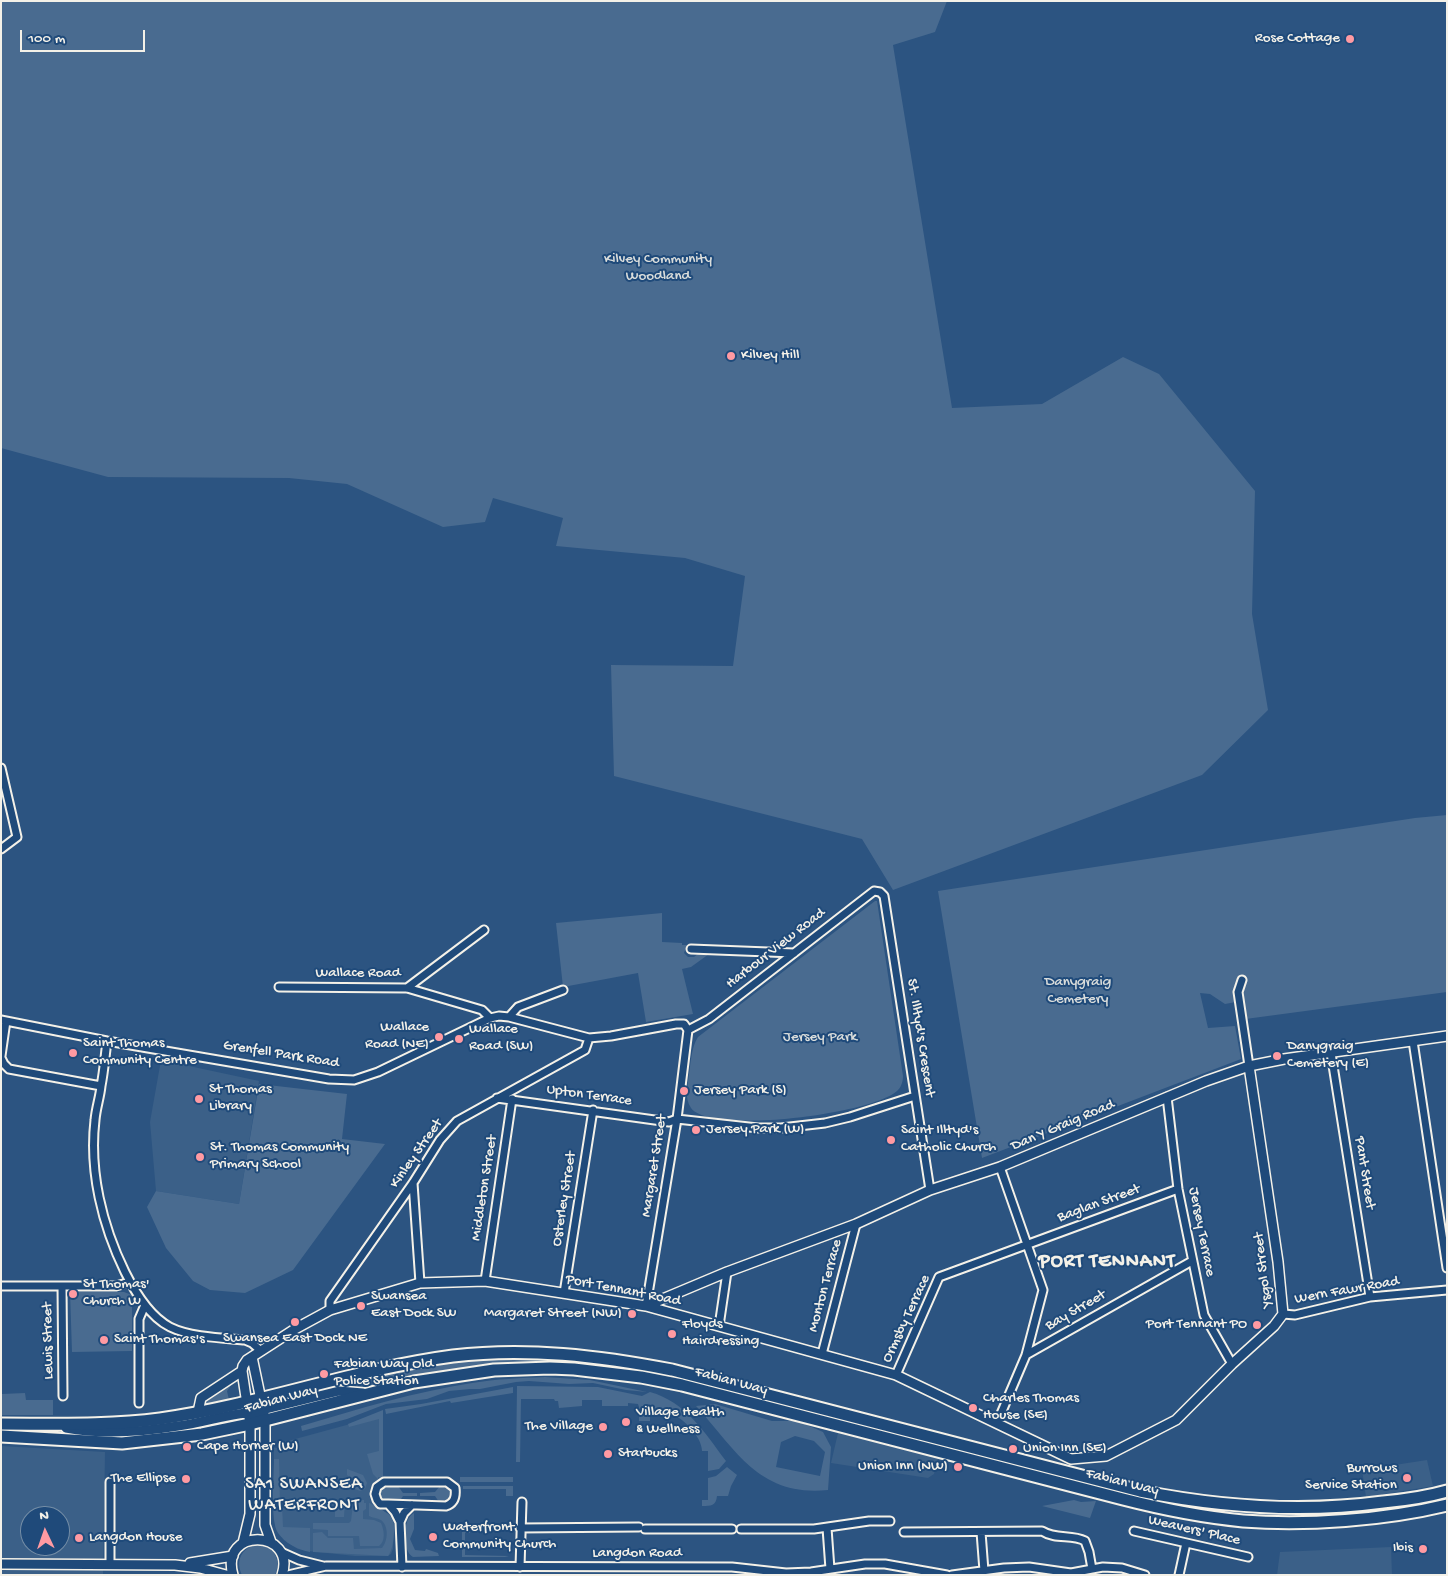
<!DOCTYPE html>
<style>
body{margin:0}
#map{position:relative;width:1448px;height:1576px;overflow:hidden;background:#2c5481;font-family:"Gochi Hand",sans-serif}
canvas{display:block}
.frame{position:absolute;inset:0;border:2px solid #f4f1e8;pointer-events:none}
.north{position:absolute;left:20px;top:1506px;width:50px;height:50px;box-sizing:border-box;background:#1f4a7a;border:1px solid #748da6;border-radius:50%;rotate:357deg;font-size:14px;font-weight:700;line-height:20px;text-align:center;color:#f4f1e8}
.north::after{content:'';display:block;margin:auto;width:18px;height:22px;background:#ff9aa2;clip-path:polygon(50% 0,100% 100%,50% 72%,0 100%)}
.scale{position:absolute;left:20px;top:30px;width:125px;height:22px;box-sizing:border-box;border:2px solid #f4f1e8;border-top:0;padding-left:6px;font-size:15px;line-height:18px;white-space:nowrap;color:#f4f1e8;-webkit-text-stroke:4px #1f4a7a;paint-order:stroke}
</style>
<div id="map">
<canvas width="1448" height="1576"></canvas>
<div class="frame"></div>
<div class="north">N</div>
<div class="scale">100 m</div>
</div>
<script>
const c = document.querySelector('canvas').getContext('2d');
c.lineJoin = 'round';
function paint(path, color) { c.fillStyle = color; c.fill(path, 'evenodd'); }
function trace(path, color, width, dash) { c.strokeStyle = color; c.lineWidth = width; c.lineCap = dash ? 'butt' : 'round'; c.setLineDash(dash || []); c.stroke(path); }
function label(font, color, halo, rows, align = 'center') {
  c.font = font + ' "Gochi Hand",sans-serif'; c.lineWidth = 4; c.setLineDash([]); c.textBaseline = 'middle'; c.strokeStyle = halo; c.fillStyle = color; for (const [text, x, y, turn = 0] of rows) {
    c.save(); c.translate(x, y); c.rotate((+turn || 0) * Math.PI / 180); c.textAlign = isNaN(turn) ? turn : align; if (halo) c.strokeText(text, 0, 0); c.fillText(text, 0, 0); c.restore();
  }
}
paint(new Path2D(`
 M161,1060l98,21 -20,123 -83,-13 -6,-69z
 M383,1415v62l-8,5 -4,4 -2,9 4,10 5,4 11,5 5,7 -1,28 -2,5 -3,2h-33l-47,-5 -10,-2 -14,-9 -8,-11 -2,-10v-71h3v-4z
 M838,1433l100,26 -4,15 -6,4 -97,-15z
 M1,1446l104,6 -2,123h-102zM30,1516h30v30h-30z
 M1427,1460l6,26 -67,11 -4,-27z
 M1391,1547l1,28h-115l3,-23z`), '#3b6088');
paint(new Path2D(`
 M1,1h946l-12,31 -42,13 59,363 90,-4 81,-47 36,17 96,117 -3,123 16,96 -66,65 -309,115 -31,-51 -248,-63 -3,-111 122,1 12,-90 -60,-18 -129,-12 7,-28 -70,-20 -8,24 -42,5 -96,-43 -58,-6 -181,-1 -107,-29z
 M1447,815v177l-209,28 -2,-18 -11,2 -15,-10 -10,-1 8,35 27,-2 6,33 -259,99 -44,-267 477,-73z
 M875,901h2l26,175c0,4 -1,10 -5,14 -23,24 -187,45 -207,18 -7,-10 -3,-23 -2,-34 2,-12 2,-26 9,-37z
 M662,913v29l20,1v2h5l-3,8 4,4h6l5,-4 10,1 -18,13 -9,2 11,45 -47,8 -8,-49 -75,14 -7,-64z
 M259,1084l88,10 -5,45 43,5 -92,126 -48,23 -35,-3 -17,-9 -27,-33 -19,-41 9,-16 83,13z
 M70,1292h54l8,3v56l-60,1z
 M502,1357l59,1 95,12 296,78 -391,-85 -58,1 -49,5 -89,19h-26l-47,13 -2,-6 98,-24 65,-10z
 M545,1377l45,3 57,12 -21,-2 -33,-7 -24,1 -40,-3 -13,1 -36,7h-10l-21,2 -22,8 -41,5 -39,15 -45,12 -1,-5c57,-17 113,-34 171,-43 24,-4 49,-5 73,-6z
 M234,1381l-7,10 2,9 -25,5v-5z
 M517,1386l81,1 44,9 8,-4c36,10 55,41 76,69l-7,8 -11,2v-20h-6c0,-15 -21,-36 -36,-39 -5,-1 -11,0 -16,-1v10h-11v-14l-1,-3 -10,-1v3h-26v-6h-20v6l-23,2 -1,-7h-3l-1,-2h-33l-1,63h-4z
 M513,1387v6l-62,10 -1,-2 -64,13 -1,-5 36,-5z
 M25,1393l1,7h27v15h-52l1,-21z
 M715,1404l57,17h26l25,11 8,15 -3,43c-69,7 -92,-40 -132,-84zM795,1436l19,5 11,11 -5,24 -44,-9 5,-25z
 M383,1410v67h-5v2l-5,-5 -6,-20 12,-3v-32l-30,8 -1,-3z
 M274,1459h5l1,46h2l1,22 27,1v24c-12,-2 -25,-9 -32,-19 -8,-12 -4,-58 -4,-74z
 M727,1467l10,8 -6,11 -3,10h-11c-1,10 -6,10 -15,10v-6h6v-22l8,-2z
 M347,1469l16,6 4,8 -2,6 -5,2 -5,-2 -4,-11 -4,-3z
 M460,1477h53v5h-53z
 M398,1486l5,7h14v3h-14l-4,6c-8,-1 -18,1 -19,-9l3,-5z
 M440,1486h6l4,4v7l-4,4 -7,1 -4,-6h-15v-3l15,-1z
 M463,1486h50v10h-7v-7h-43z
 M335,1500l10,1 -1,16h-9z
 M358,1500h6v3h2v6l-3,2v8l11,1 7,3c3,7 5,18 -2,23h-19l-1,-10h-31v-6l-15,-1v-6h36l2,-2 2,-17z
 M1074,1500l7,2 15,-1 -6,17 -48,-12z
 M369,1503c4,1 21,11 23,15 4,7 2,32 -4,38l-75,-4v-19l9,-1 6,6h25l1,11 28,-1c6,-7 7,-22 -1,-28 -4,-2 -8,-2 -12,-4z
 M414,1513v16l-4,10 5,11 10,1 1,-2 12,4 1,3 -26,1c-11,-6 -11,-38 1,-44z
 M470,1526v7h-5v22l44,1 -4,1h-43v-29z
 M253,1545c18,-2 30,13 22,30h-33c-6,-13 -2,-24 11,-30z`), '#496b90');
const minor = new Path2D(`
 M1,768l16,69 -16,12
 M691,949l103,4
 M1242,980l-4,12 11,74
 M279,987l128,1 75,22 8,8
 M407,988l77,-58
 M509,1017l9,-10 45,-17
 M1,1020l106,21 222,38 25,1 24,-8 112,-54 9,-2 10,1 80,21 22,-2 65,-12h8l4,6
 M688,1030l21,-11 165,-128 6,1 4,4 46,294
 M107,1041c-2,15 -3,30 -6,45 -1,11 -5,22 -6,34 -6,51 7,105 30,152 10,20 24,44 45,55 20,10 52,11 75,13l7,3 9,8
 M1413,1041l34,227
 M1331,1053l39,244
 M1,1056l5,-35
 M1,1058l3,6 5,5 92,17
 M1167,1097l11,92 26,126 28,49
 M497,1098l172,24 8,-3 81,9h23l44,-5 25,-6 65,-21
 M413,1183l7,100
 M485,1281l27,-182
 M1,1286h115l14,-4
 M62,1286l1,110
 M564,1293l29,-183
 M646,1306l31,-187 11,-89
 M330,1310v-9l83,-118 27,-43 17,-19 128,-71 4,-12
 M1283,1314l12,1 75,-18 77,-7
 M719,1326l8,-54
 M822,1354l34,-130
 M1026,1355l166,-94
 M896,1375l43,-98 239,-88
 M139,1403v-84l6,-14
 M997,1423l29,-68 17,-65 -43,-123
 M110,1482v82
 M388,1504l58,2c9,-3 10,-10 9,-18l-8,-6h-63l-7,5 -2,7 2,6 3,4h8l7,8 5,10
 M520,1528l119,-1
 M827,1528l3,41
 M645,1529h87
 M741,1529h73l55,-8h21
 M1134,1531l114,26
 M904,1532l138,-1c14,9 29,3 43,10l4,11 3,17
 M981,1532l3,39
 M281,1552l18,8 24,6
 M402,1567l-2,-45 4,-9 8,-8
 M520,1567l2,-65
 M288,1575l38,-9 406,1 54,6 25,-1 54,-8h20l62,11
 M952,1575l52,-7 25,-1 42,6 32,-6 19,1 23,7
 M1179,1575l7,-32`);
const tertiary = new Path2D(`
 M646,1306l81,-34 129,-48 74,-34 70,-23 206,-86 43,-15 35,-7 163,-23
 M252,1357l13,62v106l6,17
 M258,1410h4l77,-19 24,2
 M198,1412l3,-14 41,-27
 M66,1428c37,7 75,4 112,-2 23,-3 46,-11 69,-13 7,0 13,2 18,6
 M243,1543l7,-29v-90l-8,-53 1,-5 4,-6 48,-31 35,-19 90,-27 65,-2 161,25 250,69 175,84 35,-3 70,-36 56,-56 42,-38 9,-12 -5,-52 -29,-196
 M190,1563l43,-7
 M1,1564l174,1 25,3 26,7
 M233,1575c-14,-48 64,-46 49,0`);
const trunk = new Path2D(`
 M1,1424c53,0 107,2 159,-5 99,-14 194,-50 293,-63 73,-9 147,0 219,14l468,121c80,16 161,22 243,11 21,-2 43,-5 64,-11
 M1,1436l121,7 80,-9 48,-10 164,-42 80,-12 56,-2 24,1 67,8 41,8 441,114c39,10 79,18 120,22 63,5 142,-1 204,-16`);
trace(minor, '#f4f1e8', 11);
trace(tertiary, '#f4f1e8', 12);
trace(trunk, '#f4f1e8', 15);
trace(minor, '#1f4a7a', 7);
trace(tertiary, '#1f4a7a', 9);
trace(trunk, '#1f4a7a', 11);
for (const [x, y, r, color] of [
 [1350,39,5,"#ff9aa2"],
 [731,356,5,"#ff9aa2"],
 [439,1037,5,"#ff9aa2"],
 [459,1039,5,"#ff9aa2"],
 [73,1053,5,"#ff9aa2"],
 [1277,1056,5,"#ff9aa2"],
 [684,1091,5,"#ff9aa2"],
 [199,1099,5,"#ff9aa2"],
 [696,1130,5,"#ff9aa2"],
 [891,1140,5,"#ff9aa2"],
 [200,1157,5,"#ff9aa2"],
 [73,1294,5,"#ff9aa2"],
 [361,1306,5,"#ff9aa2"],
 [632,1314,5,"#ff9aa2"],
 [295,1322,5,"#ff9aa2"],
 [1257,1325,5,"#ff9aa2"],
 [672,1334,5,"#ff9aa2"],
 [104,1340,5,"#ff9aa2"],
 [324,1374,5,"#ff9aa2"],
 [973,1408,5,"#ff9aa2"],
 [626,1422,5,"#ff9aa2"],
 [603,1427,5,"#ff9aa2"],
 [187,1447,5,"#ff9aa2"],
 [1013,1449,5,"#ff9aa2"],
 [608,1454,5,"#ff9aa2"],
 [958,1467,5,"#ff9aa2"],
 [1407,1478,5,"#ff9aa2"],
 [186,1479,5,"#ff9aa2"],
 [433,1537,5,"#ff9aa2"],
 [79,1538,5,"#ff9aa2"],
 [1423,1549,5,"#ff9aa2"]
]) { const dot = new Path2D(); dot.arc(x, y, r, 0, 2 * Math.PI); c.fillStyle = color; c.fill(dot); trace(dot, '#1f4a7a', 2); }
label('15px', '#f4f1e8', '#1f4a7a', [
 ["Rose Cottage",1340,39,"right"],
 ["Kilvey Hill",741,356],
 ["Wallace",429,1028,"right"],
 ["Road (NE)",429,1045,"right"],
 ["Wallace",469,1030],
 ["Road (SW)",469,1047],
 ["Saint Thomas",83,1044],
 ["Community Centre",83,1061],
 ["Danygraig",1287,1047],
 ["Cemetery (E)",1287,1064],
 ["St Thomas",209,1090],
 ["Library",209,1107],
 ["Jersey Park (S)",694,1091],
 ["Jersey Park (W)",706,1130],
 ["Saint Illtyd's",901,1131],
 ["Catholic Church",901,1148],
 ["St. Thomas Community",210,1148],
 ["Primary School",210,1165],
 ["St Thomas'",83,1285],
 ["Church W",83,1302],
 ["Swansea",371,1297],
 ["East Dock SW",371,1314],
 ["Margaret Street (NW)",622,1314,"right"],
 ["Floyds",682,1325],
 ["Hairdressing",682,1342],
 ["Port Tennant PO",1247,1325,"right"],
 ["Swansea East Dock NE",295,1339,"center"],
 ["Saint Thomas's",114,1340],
 ["Fabian Way Old",334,1365],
 ["Police Station",334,1382],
 ["Charles Thomas",983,1399],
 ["House (SE)",983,1416],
 ["Village Health",636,1413],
 ["& Wellness",636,1430],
 ["The Village",593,1427,"right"],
 ["Cape Horner (W)",197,1447],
 ["Union Inn (SE)",1023,1449],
 ["Starbucks",618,1454],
 ["Union Inn (NW)",948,1467,"right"],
 ["Burrows",1397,1469,"right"],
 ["Service Station",1397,1486,"right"],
 ["The Ellipse",176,1479,"right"],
 ["Waterfront",443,1528],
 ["Community Church",443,1545],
 ["Langdon House",89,1538],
 ["Ibis",1413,1549,"right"]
], 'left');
label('15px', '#dadddb', '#1f4a7a', [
 ["Kilvey Community",658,260],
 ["Woodland",658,277],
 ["Danygraig",1078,983],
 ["Cemetery",1078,1000],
 ["Jersey Park",820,1038]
]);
label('15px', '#f4f1e8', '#1f4a7a', [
 ["Harbour View Road",776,949,-38],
 ["Wallace Road",358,974],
 ["St. Illtyd's Crescent",920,1038,81],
 ["Grenfell Park Road",281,1055,9],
 ["Upton Terrace",589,1096,8],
 ["Dan Y Graig Road",1063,1126,-23],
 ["Kinley Street",417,1154,-55],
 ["Margaret Street",655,1166,-81],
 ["Pant Street",1364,1173,81],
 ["Middleton Street",485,1188,-81],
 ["Osterley Street",565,1199,-81],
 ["Baglan Street",1099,1204,-20],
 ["Jersey Terrace",1201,1232,79],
 ["Ysgol Street",1264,1270,-97],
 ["Monton Terrace",826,1286,-75],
 ["Port Tennant Road",623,1291,11],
 ["Wern Fawr Road",1347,1291,-10],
 ["Bay Street",1076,1311,-30],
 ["Ormsby Terrace",907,1319,-65],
 ["Lewis Street",49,1341,-91],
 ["Fabian Way",731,1382,15],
 ["Fabian Way",281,1400,-15],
 ["Fabian Way",1122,1483,14],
 ["Weavers' Place",1194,1531,13],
 ["Langdon Road",637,1554]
]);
c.letterSpacing = '1px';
label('18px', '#f4f1e8', '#1f4a7a', [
 ["SA1 SWANSEA",304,1485],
 ["WATERFRONT",304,1506]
]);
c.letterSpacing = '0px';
c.letterSpacing = '1px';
label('bold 20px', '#f4f1e8', '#1f4a7a', [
 ["PORT TENNANT",1107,1263]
]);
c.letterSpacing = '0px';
</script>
